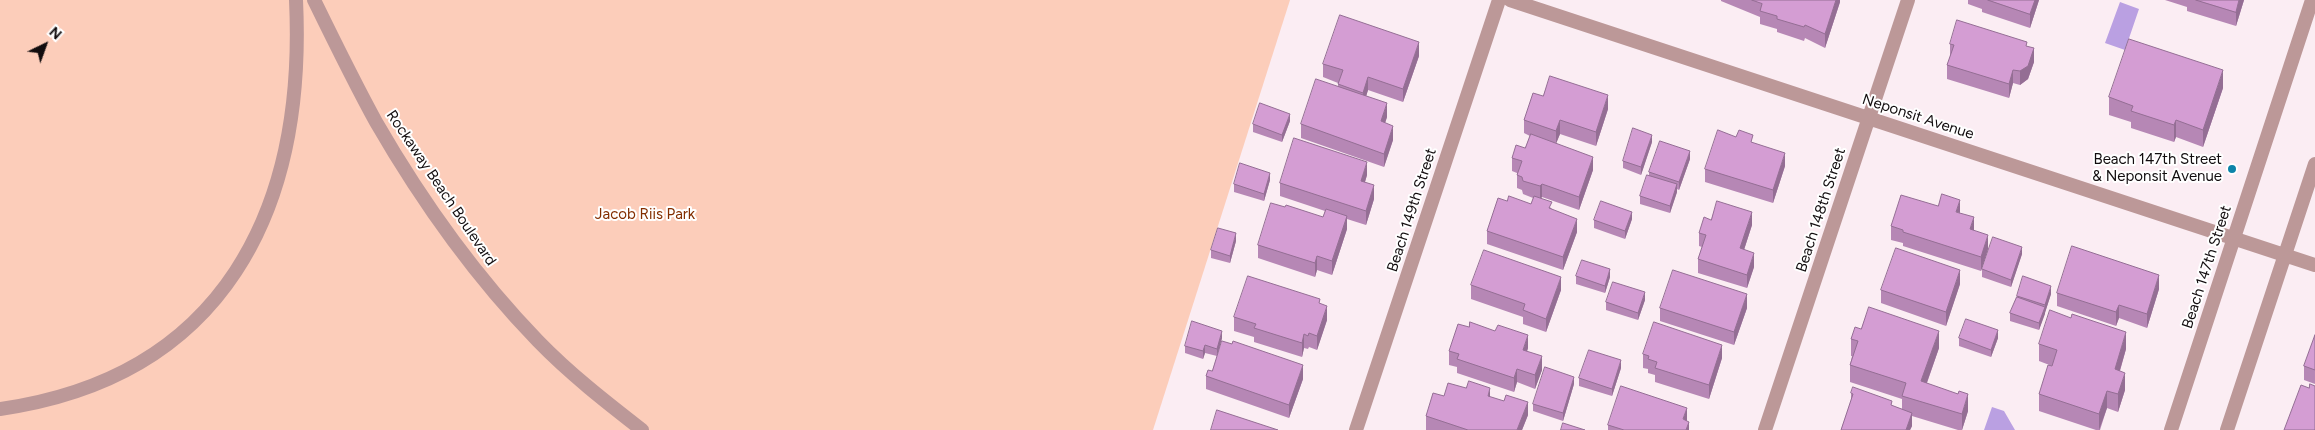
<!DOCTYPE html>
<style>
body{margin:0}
#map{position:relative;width:2315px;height:430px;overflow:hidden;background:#fbedf3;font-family:Figtree,sans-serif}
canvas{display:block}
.north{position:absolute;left:20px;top:20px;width:50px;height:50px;-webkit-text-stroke:4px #fff;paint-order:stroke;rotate:42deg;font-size:14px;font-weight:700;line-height:20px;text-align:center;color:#120d0f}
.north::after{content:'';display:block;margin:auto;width:18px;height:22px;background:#120d0f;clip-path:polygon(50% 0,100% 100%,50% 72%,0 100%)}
</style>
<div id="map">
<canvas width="2315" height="430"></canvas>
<div class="north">N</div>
</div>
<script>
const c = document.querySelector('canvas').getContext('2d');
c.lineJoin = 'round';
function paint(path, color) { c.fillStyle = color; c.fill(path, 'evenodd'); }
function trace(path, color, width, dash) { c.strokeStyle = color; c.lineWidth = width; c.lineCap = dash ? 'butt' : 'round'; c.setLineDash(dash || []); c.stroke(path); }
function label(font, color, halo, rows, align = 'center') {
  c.font = font + ' Figtree,sans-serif'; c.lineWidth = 4; c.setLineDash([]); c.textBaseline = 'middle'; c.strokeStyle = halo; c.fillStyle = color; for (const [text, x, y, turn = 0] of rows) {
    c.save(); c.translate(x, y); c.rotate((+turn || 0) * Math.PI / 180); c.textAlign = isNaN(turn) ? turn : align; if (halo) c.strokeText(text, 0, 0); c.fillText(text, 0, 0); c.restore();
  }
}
paint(new Path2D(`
 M0,0h1290l-137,430h-1153z`), '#fccdba');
paint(new Path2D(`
 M2120,2l19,7 -14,41 -20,-7z
 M1992,407l12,4 11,19h-31z`), '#baa0e2');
trace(new Path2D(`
 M1510,0l805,265
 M1356,430l143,-430
 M1765,430l143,-430
 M2171,430l141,-430
 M2227,430l88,-266`), '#bc9898', 14);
trace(new Path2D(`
 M314,0c20,41 40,82 62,122 45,78 99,154 162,219 32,33 68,61 104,89
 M0,409c224,-32 306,-199 296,-409`), '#bc9898', 14);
paint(new Path2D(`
 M1721,0h119v2l-15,46 -20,-10 -1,3 -27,-9v-3l-17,-5v-7l-39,-16z
 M1968,0h71l-9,28 -48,-16v-3l-14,-5z
 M2165,0h79l-8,26 -49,-15v-4z
 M1950,44l77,3 7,15 -6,17 -8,6 -7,-2 -4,15 -62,-19v-14l3,-8z
 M1419,56l-16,46 -35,-12 -2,6 21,21 -2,6 8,17 -9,27 -83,-29v-14l37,-38v-3l-15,-6v-13z
 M2223,88l-20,59 -27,-10 -2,5 -43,-14v-6l-22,-7v-18z
 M1543,96l65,13 -12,37 -36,-12 -4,9 37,27 -14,40 -37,-13 -1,1 11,11 25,23 -14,38 -76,-26v-13l20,-30 24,3 2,-6 -10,-4 -1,-4 -5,-2v-15l-5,-2v-13l13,-10 5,-12 -6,-3v-13z
 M1290,121l-8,21 -29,-10v-8z
 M1652,142l-11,33 -18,-7v-7z
 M1690,159l-11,31 -2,-1v3l-7,21 -30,-9v-8l9,-21v-3z
 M1785,166l-12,37 -68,-21v-13z
 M1367,175l-2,7 9,17 -8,26 -19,-6v10l-15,46 -15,-5 -2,7 -57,-19v-13l65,-28 2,-6 -45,-15v-13z
 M1270,180l-6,21 -30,-9v-8z
 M1960,213l28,36 -7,22 -78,-25v-3l-12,-3v-14z
 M1632,219l-7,20 -31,-11v-8z
 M1711,220l41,5 -8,25 10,17 -7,21 -49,-15v-14l4,-12 -3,-1v-13z
 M1236,241l-6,22 -19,-5v-8z
 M2022,254l-11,33 -29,-10v-8z
 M1576,276l34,1 -5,16 -29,-9z
 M1960,284l-14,42 -65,-23v-13z
 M1471,285l90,5 -15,42 -23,-8v-7l-52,-18z
 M2159,289l-12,39 -28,-10 -3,8 -59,-20v-13z
 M2051,294l-12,36 -29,-9v-8l7,-17z
 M1645,300l-7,20 -32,-10v-8z
 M1320,304l7,16 -10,30 -8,-3 -1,2 -4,-1 -2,9 -48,-15v-5l-20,-6v-14z
 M1660,308h87l-13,37 -74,-24z
 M1861,329l78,19 -12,35 41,28 -6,19h-4l-46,-14v10l-2,4h-69l10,-29v-8l51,16v-10l-52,-17v-17l2,-9h-1v-17z
 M2315,335v49l-11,-4v-14z
 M1222,338l-5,18 -12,-3 -2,6 -18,-6v-7z
 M1959,338h39l-7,19 -32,-11z
 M1232,344l71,35 -14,39 -83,-29v-13l6,-5z
 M2039,344l87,5 -6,22 5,19 -7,22 -11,-4 -7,22h-4l-57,-19v-17l13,-28 -13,-5z
 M1528,348l-1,3 15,19 -7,19 -18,-7 -3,10 -57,-19v-6l-8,-2v-14z
 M1643,354l79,4 -13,41 -54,-17v-7l-7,-2v-4l-5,-1z
 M1621,368l-9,28 -33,-10v-8z
 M1574,384l-11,37 -30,-10v-7z
 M1466,388l24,9 38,18 -6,15h-96v-14l18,-20z
 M1687,421l2,9h-81v-5z`), '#b687b5');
paint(new Path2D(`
 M1836,0h4v2l-15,46v-14z
 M2035,0h4l-9,28v-14z
 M2239,0h5l-8,26v-14z
 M1419,42v14l-16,46v-13z
 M2034,48v14l-6,17 -8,6v-14z
 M2013,70v13l-4,15v-14z
 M2223,70v18l-20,59v-17z
 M1368,77v13l-5,17v-14z
 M1608,95v14l-12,37v-14z
 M1387,103v14l-6,18v-14z
 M1290,114v7l-8,21v-7z
 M1560,120v14l-4,10v-13z
 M2176,120v17l-2,5v-17z
 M1393,126v14l-9,27v-13z
 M1652,135v7l-11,33v-8z
 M1690,151v8l-11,31v-8z
 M1785,153v13l-12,37v-13z
 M1593,157v13l-14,40v-13z
 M1367,162v13l-6,20v-14z
 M1270,173v7l-6,21v-7z
 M1542,184v13l-2,3v-14z
 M1677,184v8l-7,21v-7z
 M1374,185v14l-8,26v-14z
 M1960,200v13l-4,-1z
 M1632,212v7l-7,20v-8z
 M1752,212v13l-12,37v-14z
 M1347,216v13l-15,46v-14z
 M1974,217v14l-4,-2z
 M1577,219v13l-14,38v-13z
 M1236,233v8l-6,22v-7z
 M1988,235v14l-7,22v-14z
 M2022,247v7l-11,33v-7z
 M1754,253v14l-7,21v-13z
 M1317,256v14l-2,7v-14z
 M1610,269v8l-5,16v-7z
 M1960,270v14l-14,42v-14z
 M2159,275v14l-12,39v-14z
 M1561,277v13l-15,42v-13z
 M2051,286v8l-6,19v-8z
 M1645,292v8l-7,20v-7z
 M1747,294v14l-13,37v-13z
 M2119,305v13l-3,8v-14z
 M1327,306v14l-10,30v-14z
 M2045,307v7l-6,16v-7z
 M1998,330v8l-7,19v-7z
 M1222,331v7l-5,18v-7z
 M1939,331v17l-18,51v-18z
 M2126,332v17l-11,38v-18z
 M1304,334v14l-2,9v-14z
 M1528,335v13l-5,16v-14z
 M1205,345v8l-2,6v-8z
 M1722,345v13l-13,41v-14z
 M1542,356v14l-7,19v-14z
 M1621,360v8l-9,28v-7z
 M1303,365v14l-14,39v-13z
 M1517,369v13l-3,10v-14z
 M2125,373v17l-7,22v-18z
 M1574,377v7l-11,37v-8z
 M1490,388v13l-2,-5z
 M2107,391v17l-8,22v-16z
 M1968,394v17l-6,19v-16z
 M1528,402v13l-6,15h-5z
 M1687,408v14l-4,-3z
 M1912,413v13l-2,4h-4z
 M1689,422v8h-3z`), '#946e94');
const building = new Path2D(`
 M1752,0h84l-11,34 -20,-9 -1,2 -27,-8v-3l-17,-5 2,-7z
 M1988,0h47l-5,14z
 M2196,0h43l-3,12z
 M1340,15l79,27 -16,47 -35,-12 -5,16 -25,-9 5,-14 -20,-6z
 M1957,20l70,22 -1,4 8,2 -6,18 -8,5 -7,-1 -4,14 -62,-19 7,-20 -4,-1z
 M2129,39l94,31 -20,60 -27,-10 -2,5 -43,-14 2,-5 -24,-9z
 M1550,76l58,19 -12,37 -36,-12 -4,11 -32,-11 9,-27 10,3z
 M1316,79l71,24 -6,18 12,5 -9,28 -83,-30z
 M1260,103l30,11 -8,21 -29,-11z
 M1633,128l19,7 -11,32 -18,-6z
 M1718,130l18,7 3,-7 14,5 -2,7 34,11 -12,37 -68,-21z
 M1531,134l62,23 -14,40 -37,-13 -2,2 -17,-5 -1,-4 -5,-2 5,-14 -10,-3 4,-13 9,3z
 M1294,138l73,24 -6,19 13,4 -8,26 -86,-28z
 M1660,141l30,10 -11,31 -30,-10z
 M1240,163l30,10 -6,21 -30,-10z
 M1647,175l30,9 -7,22 -30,-10z
 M1942,194l18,6 -4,12 18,5 -4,12 18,6 -7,22 -78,-25v-2l-12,-4 10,-31 37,11z
 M1509,196l22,8 3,-8 18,6 -3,6 28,11 -14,38 -76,-26 11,-33 9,3z
 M1601,201l31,11 -7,19 -31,-11z
 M1717,201l35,11 -12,36 14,5 -7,22 -49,-16 8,-24 -7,-2 5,-16 7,3z
 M1271,203l14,4 1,-2 37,12 3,-8 21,7 -15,45 -15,-5 -2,7 -57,-18z
 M1218,228l18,5 -6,23 -19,-6z
 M1993,237l29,10 -11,33 -29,-11z
 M2072,246l87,29 -12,39 -28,-9 -3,7 -59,-19z
 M1896,248l64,22 -14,42 -65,-22z
 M1484,250l77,27 -15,42 -23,-9 2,-6 -54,-19z
 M1582,260l28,9 -5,17 -29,-10z
 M1673,270l74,24 -13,38 -74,-24z
 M1248,276l72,23 -1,4 8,3 -10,30 -8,-3 -1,3 -4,-2 -2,9 -48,-15 2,-4 -22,-7z
 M2023,276l28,10 -6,19 -28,-9z
 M1613,282l32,10 -7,21 -32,-11z
 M2017,297l28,10 -6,16 -29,-10z
 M1869,307l70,24 -18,50 37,13 1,-3 9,3 -6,20 -60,-18 4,-13 -56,-18 8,-24 -7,-2 4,-12 6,2z
 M2050,310l21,8 1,-4 54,18 -11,37 10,4 -7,21 -11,-3 -8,23 -60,-20 9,-29 4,1 5,-16 -18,-6z
 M1966,319l32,11 -7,20 -32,-12z
 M1192,321l30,10 -5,18 -12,-4 -2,6 -18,-5z
 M1470,322l25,9 3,-6 30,10 -5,15 19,6 -7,19 -18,-6 -3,9 -57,-19 2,-5 -10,-3 9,-27 11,3z
 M1654,322l68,23 -13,40 -54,-17 2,-6 -9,-3 1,-3 -6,-2z
 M2315,335v35l-11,-4z
 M1222,341l10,3 1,-3 70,24 -14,40 -83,-29 2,-6 4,1z
 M1589,350l32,10 -9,29 -33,-11z
 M1545,367l29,10 -11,36 -30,-9z
 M1469,381l21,7 -2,8 16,5 2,-6 22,7 -11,28h-49l-42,-14 7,-23 11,3 4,-13 18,5z
 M2310,384l5,2v44h-31l17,-45 8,3z
 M1621,386l66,22 -4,11 6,3 -3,8h-62l-16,-5z
 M1853,387l39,14 -1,4 21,8 -6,17h-65l12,-36 -2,-1z
 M1217,410l61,20h-67z
 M1563,423l22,7h-24z`);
paint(building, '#d49dd3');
trace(building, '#946e94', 1);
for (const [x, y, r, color] of [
 [2232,169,5,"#0c84a9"]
]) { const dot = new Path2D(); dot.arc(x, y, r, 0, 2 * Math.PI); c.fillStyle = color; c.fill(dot); trace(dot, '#fff', 2); }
label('15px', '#120d0f', '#fff', [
 ["Neponsit Avenue",1918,117,18],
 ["Rockaway Beach Boulevard",441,188,56],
 ["Beach 149th Street",1412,210,-72],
 ["Beach 148th Street",1821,210,-72],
 ["Beach 147th Street",2207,267,-72]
]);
label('15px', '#120d0f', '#fff', [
 ["Beach 147th Street",2222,160],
 ["& Neponsit Avenue",2222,177]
], 'right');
label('15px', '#832e00', '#fff', [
 ["Jacob Riis Park",645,215]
]);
</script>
